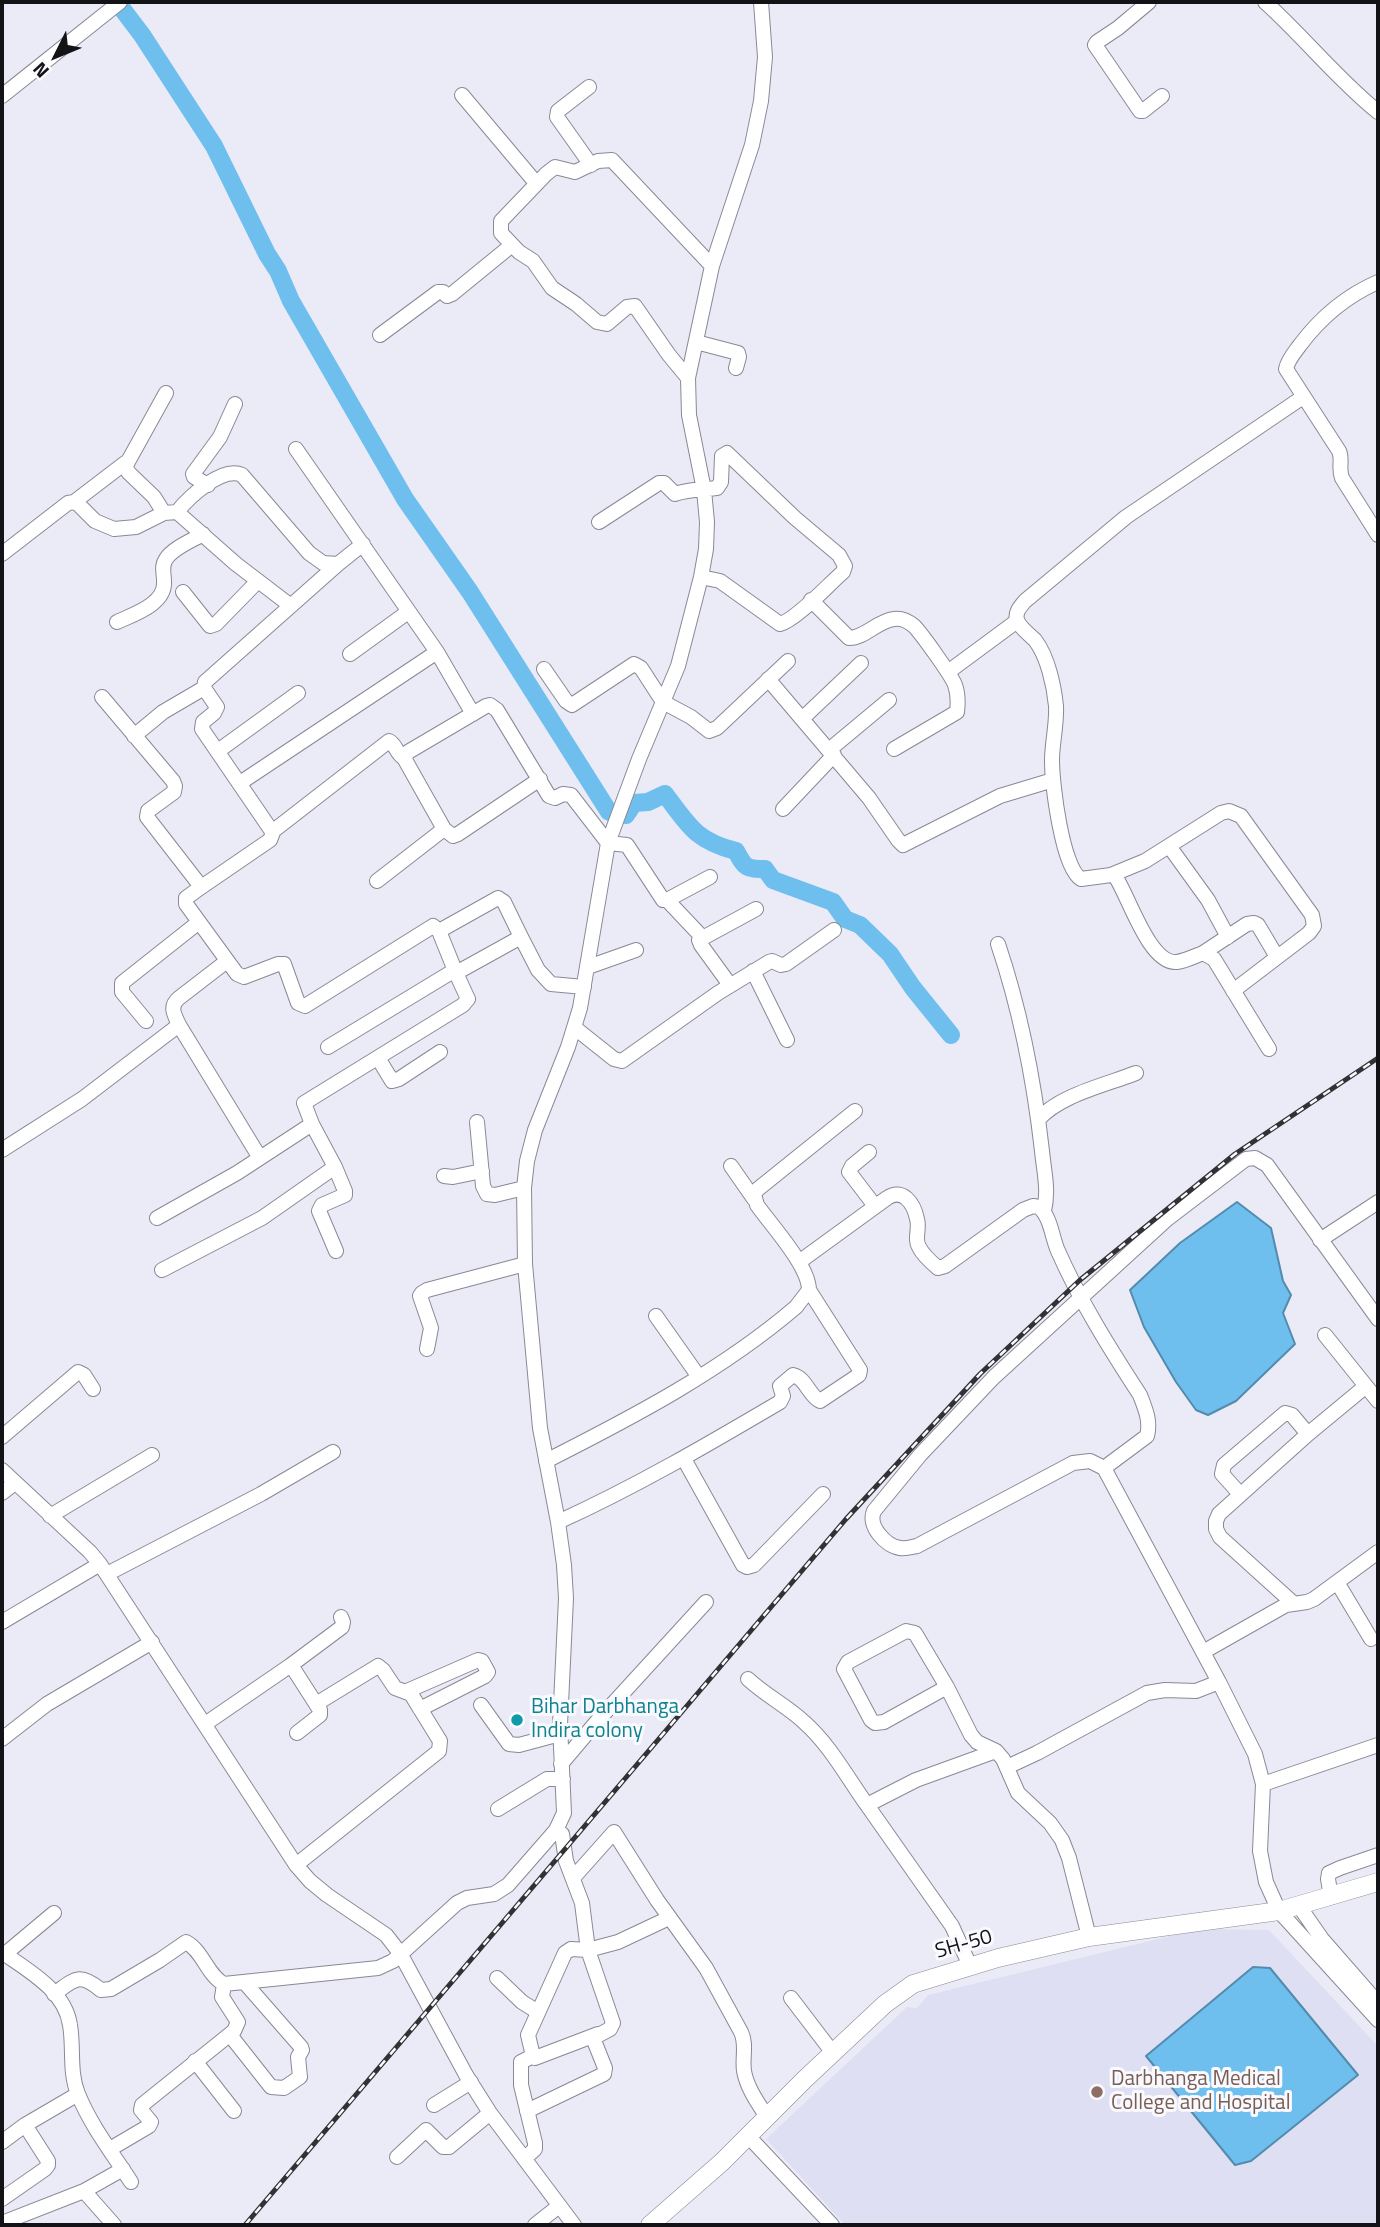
<!DOCTYPE html>
<style>
body{margin:0}
#map{position:relative;width:1380px;height:2227px;overflow:hidden;background:#ebebf8;font-family:"Titillium Web",sans-serif}
canvas{display:block}
.frame{position:absolute;inset:0;border:4px solid #131317;pointer-events:none}
.north{position:absolute;left:21px;top:21px;width:70px;height:70px;-webkit-text-stroke:5px #f9f9fe;paint-order:stroke;rotate:227deg;font-size:19px;font-weight:700;line-height:28px;text-align:center;color:#131317}
.north::after{content:'';display:block;margin:auto;width:24px;height:32px;background:#131317;clip-path:polygon(50% 0,100% 100%,50% 72%,0 100%)}
</style>
<div id="map">
<canvas width="1380" height="2227"></canvas>
<div class="frame"></div>
<div class="north">N</div>
</div>
<script>
const c = document.querySelector('canvas').getContext('2d');
c.lineJoin = 'round';
function paint(path, color) { c.fillStyle = color; c.fill(path, 'evenodd'); }
function trace(path, color, width, dash) { c.strokeStyle = color; c.lineWidth = width; c.lineCap = dash ? 'butt' : 'round'; c.setLineDash(dash || []); c.stroke(path); }
function label(font, color, halo, rows, align = 'center') {
  c.font = font + ' "Titillium Web",sans-serif'; c.lineWidth = 6; c.setLineDash([]); c.textBaseline = 'middle'; c.strokeStyle = halo; c.fillStyle = color; for (const [text, x, y, turn = 0] of rows) {
    c.save(); c.translate(x, y); c.rotate((+turn || 0) * Math.PI / 180); c.textAlign = isNaN(turn) ? turn : align; if (halo) c.strokeText(text, 0, 0); c.fillText(text, 0, 0); c.restore();
  }
}
paint(new Path2D(`
 M1199,1929l70,1 109,116v179h-533l-79,-86 141,-132 10,1 11,-13z`), '#dfdff3');
const water = new Path2D(`
 M1237,1202l34,26 12,53 8,14 -8,18 12,31 -59,57 -28,14 -12,-5 -20,-28 -32,-55 -14,-37 50,-47z
 M1253,1967l17,1 88,107 -107,86 -16,4 -89,-109z`);
paint(water, '#6ebfee');
trace(water, '#538bae', 2);
trace(new Path2D(`
 M117,2l25,33 72,111 53,108 11,17 13,30 114,198 65,93 139,220 17,3 8,-12 14,-1 17,-8c23,31 31,47 71,57 9,17 10,18 29,18l8,11 60,22 12,17 15,6 30,29 23,34 38,47`), '#6ebfee', 18);
const minor = new Path2D(`
 M1149,2l-31,26 -21,14 -2,3 45,66h3l19,-15
 M1265,2c39,35 72,77 113,110
 M589,87l-31,24 -1,6 34,48
 M462,95l74,88
 M2,96l118,-94
 M1378,282c-32,14 -57,35 -78,63 -5,7 -12,14 -14,24l53,82c4,9 -1,17 3,27l36,57
 M380,335l58,-43h5l4,4 5,-2 60,-49
 M696,342l42,11 1,4 -3,11
 M688,378l-19,-23 -34,-49 -8,1 -20,17 -10,-2 -21,-18 -24,-16 -19,-27 -14,-9 -18,-19v-12l45,-47 9,-7 20,5 23,-11 14,-1 100,106
 M296,449l141,203 36,62
 M208,485l-14,-8 -1,-3 27,-37 15,-33
 M74,502l51,-39
 M177,512c12,-15 45,-46 65,-37l67,78 14,10 15,1
 M164,513l-10,-16 -25,-24 -4,-6 41,-74
 M599,522l60,-39h5l11,11c14,-5 27,-4 42,-6l4,-6 1,-26 5,-3 68,65 44,37 6,11 -2,6c-14,12 -47,48 -63,52l-60,-43 -19,-4
 M363,544l-25,20 -133,118 -1,6 13,19 -3,6 -11,9 -1,7 69,101 6,-2 112,-87c7,3 7,13 15,17
 M2,554l66,-51 6,-1 5,3 16,16 19,8 22,-2 28,-14 13,-1 59,52 55,42
 M183,592l27,34 6,-2 42,-43
 M811,600l38,38c16,0 28,-17 45,-19 7,-1 14,2 20,7 7,7 38,50 41,59 3,8 3,19 2,27l-63,37
 M117,622c17,-8 49,-18 47,-41 0,-8 -3,-15 2,-22 7,-11 25,-18 37,-25
 M350,654l58,-42
 M544,669l22,32 6,4 62,-41 7,4 22,34 28,15 18,14 8,-3 71,-67
 M948,672l69,-51
 M768,679l101,119 29,42 5,5 97,-49 53,-16
 M102,697l71,84 2,5 -1,6 -26,19 -1,6 52,67 -2,6 -11,8v6l51,70 7,3 34,-13h6l14,39 7,3 128,-80 6,5 17,42
 M803,718l58,-55
 M134,736l29,-24 41,-24
 M829,750l60,-50
 M218,751l80,-58
 M540,779l-82,55 -5,2 -9,-7 -40,-71 4,-6 78,-46 4,-1 7,5 52,86 6,2 8,-4 8,1 37,48 19,2 36,55h4l43,-23
 M240,783l197,-131
 M783,809l51,-54
 M1169,846l39,54 20,37
 M1111,875l34,-14 76,-48 8,-2 12,5 71,99 2,11 -5,7 -76,58
 M377,881l67,-52
 M197,890l73,-50 4,-10
 M667,900l35,37
 M439,931l59,-33 6,4 17,35
 M998,944c23,68 36,136 44,207 2,21 7,39 2,60
 M1203,953l44,-29 7,-1 4,2 19,32
 M227,961l-48,37c-10,8 -5,16 0,27l81,133
 M588,967l48,-17
 M753,971l34,69
 M730,985l-29,-40 -2,-5 57,-31
 M146,1021l-24,-29v-9l77,-61
 M575,1028l39,31 8,2 96,-68 51,-31 3,-1 9,4 5,-1 48,-34
 M328,1047l127,-77
 M1269,1049l-55,-90 -11,-6c-8,3 -18,8 -26,9 -28,3 -49,-68 -62,-86l-4,-1 -30,4c-19,-11 -29,-96 -29,-119 0,-17 5,-36 4,-54 -2,-20 -8,-49 -21,-66 -6,-6 -15,-12 -18,-20 -2,-8 3,-13 8,-19l101,-84 177,-120
 M378,1058l14,23 7,-2 41,-27
 M1038,1120c21,-25 68,-35 98,-47
 M477,1122l6,64 4,8 8,1 29,-7
 M2,1150l80,-51 97,-74
 M869,1152l-17,14 -3,6 26,34
 M731,1166l23,33
 M335,1167l10,24v4l-23,10 -3,6 17,40
 M444,1176l9,1 29,-6
 M157,1218l80,-45 75,-49
 M1320,1240l58,-38
 M799,1262l88,-64c16,-11 27,6 30,21 3,9 -3,20 2,28 4,8 13,16 19,21l7,-2 78,-56 10,-4 6,1c12,10 13,31 19,44 22,50 52,98 82,144 5,13 11,26 7,41l-43,32
 M162,1270l100,-52 73,-51 -23,-43 -8,-21 159,-98 5,-6 -12,-26 65,-36 17,33 13,14 33,3
 M656,1316l43,61
 M1378,1319l-111,-154 -12,-7 -9,1 -80,61 -172,157 -74,78 -46,56c-7,15 12,35 26,37 7,1 11,-1 17,-2l156,-83 17,-2 14,7 115,214 36,72 8,30 -3,67 6,31 13,29 99,109
 M1325,1335l53,66
 M427,1349l4,-21 -11,-32 2,-3 5,-3 98,-26
 M2,1437l76,-65 6,3 9,14
 M684,1459l59,106 4,2 7,-2 69,-71
 M546,1461c87,-44 175,-90 250,-154l13,-17c0,-24 -38,-65 -52,-85l-3,-11 4,-5 97,-78
 M2,1470l88,82 10,12 196,301 14,16 17,14 59,40 14,18 66,122 24,38 84,112
 M2,1493l13,-10
 M1240,1494l-18,-20 2,-9 61,-52 7,2 16,19
 M50,1516l102,-61
 M558,1522c77,-35 149,-77 222,-120l3,-6 -3,-10 13,-11c13,3 16,21 27,26l39,-26 1,-5 -51,-80
 M107,1574l154,-80 72,-42
 M1337,1582l34,57
 M1293,1603l-73,-66 -4,-8v-8l3,-7 89,-80 58,-48
 M2,1622l98,-58
 M1203,1652l83,-47 21,-3 7,-3 64,-47
 M291,1665l51,-38 1,-5 -2,-5
 M748,1679c17,16 39,27 56,43 26,23 43,55 63,83
 M947,1687l-63,35 -9,1 -4,-3 -27,-51 4,-7 58,-31 9,2 32,54 24,48 6,7 19,9 7,8 15,34 32,30 12,17 7,18 20,79
 M407,1691l71,-31 4,1 6,11 -3,4 -65,33
 M481,1705l28,39 10,1 41,-11
 M205,1724l86,-59 25,39 62,-38 5,4 12,18 16,6 29,47 -1,10 -143,114
 M297,1733l23,-18v-5l-4,-6
 M2,1739l45,-35 105,-62
 M561,1764l38,-45 107,-117
 M1007,1767l30,-14 110,-60 18,-3 31,1 23,-9
 M1263,1784l115,-39
 M498,1809l49,-30h16
 M573,1878l41,-46 43,68 49,68 35,64c6,12 1,26 3,39 3,17 14,32 23,46
 M1331,1897l-3,-18 1,-6 11,-5 38,-13
 M1299,1906l23,33 56,64
 M2,1952c25,18 63,38 68,73 4,23 -1,47 8,69 13,32 35,60 53,88
 M5,1954l49,-41
 M970,1966l-18,-40 -85,-121 49,-25 80,-29
 M497,1978l25,24 16,10
 M54,1994c21,-15 25,-22 47,-4l10,-1 49,-29 26,-18c17,9 21,33 38,42l154,-16 15,-7 64,-58 10,-5 27,-4 14,-9 48,-55 8,-17 -4,-88 6,-127 -2,-33 -6,-43 -18,-94 -15,-164 -1,-76 3,-27 8,-31 33,-83 12,-39 28,-165 31,-84 39,-93 23,-89 5,-28 1,-27 -3,-32 -15,-75 -1,-37 24,-112 40,-121 9,-44 4,-44 -4,-55
 M791,1998l42,55
 M230,2035l41,52 13,1 16,-11 -2,-20 4,-7 -1,-3 -56,-64
 M535,2058l63,-24
 M195,2061l39,50
 M434,2105l37,-23
 M527,2111l77,-37 1,-6 -12,-30 17,-9 3,-6 -25,-73 30,-8 51,-24
 M748,2136l84,89
 M2,2142l23,-17
 M110,2149l39,-23 2,-4 -10,-12 1,-5 92,-74 4,-9 -16,-25 2,-13
 M397,2157l29,-27 17,17h6l41,-34
 M525,2158l10,-9v-6l-14,-58v-23l12,-6 -5,-21 37,-82 6,-4 17,1 -6,-47 -16,-42 -4,-27 -6,-4
 M84,2191l30,34
 M2,2199l43,-30 3,-4v-4l-23,-36 53,-31
 M2,2223l82,-32 39,-22
 M535,2225l24,-19`);
const major = new Path2D(`
 M650,2225l72,-63 83,-83 80,-75 28,-20 85,-26 91,-21 190,-26 99,-29`);
trace(minor, '#898994', 16);
trace(major, '#898994', 19);
trace(minor, '#fff', 14);
trace(major, '#fff', 18);
const rail = new Path2D(`
 M245,2225l601,-706 134,-145 100,-94 155,-126 143,-96`);
trace(rail, '#313136', 5);
trace(rail, '#f9f9fe', 2.5, [8]);
for (const [x, y, r, color] of [
 [517,1720,7,"#0f9aa8"],
 [1097,2092,7,"#8d6e63"]
]) { const dot = new Path2D(); dot.arc(x, y, r, 0, 2 * Math.PI); c.fillStyle = color; c.fill(dot); trace(dot, '#f9f9fe', 2.5); }
label('21px', '#0d838f', '#f9f9fe', [
 ["Bihar Darbhanga",531,1708],
 ["Indira colony",531,1732]
], 'left');
label('21px', '#131317', '#f9f9fe', [
 ["SH-50",964,1945,-16]
]);
label('21px', '#785e54', '#f9f9fe', [
 ["Darbhanga Medical",1111,2080],
 ["College and Hospital",1111,2104]
], 'left');
</script>
